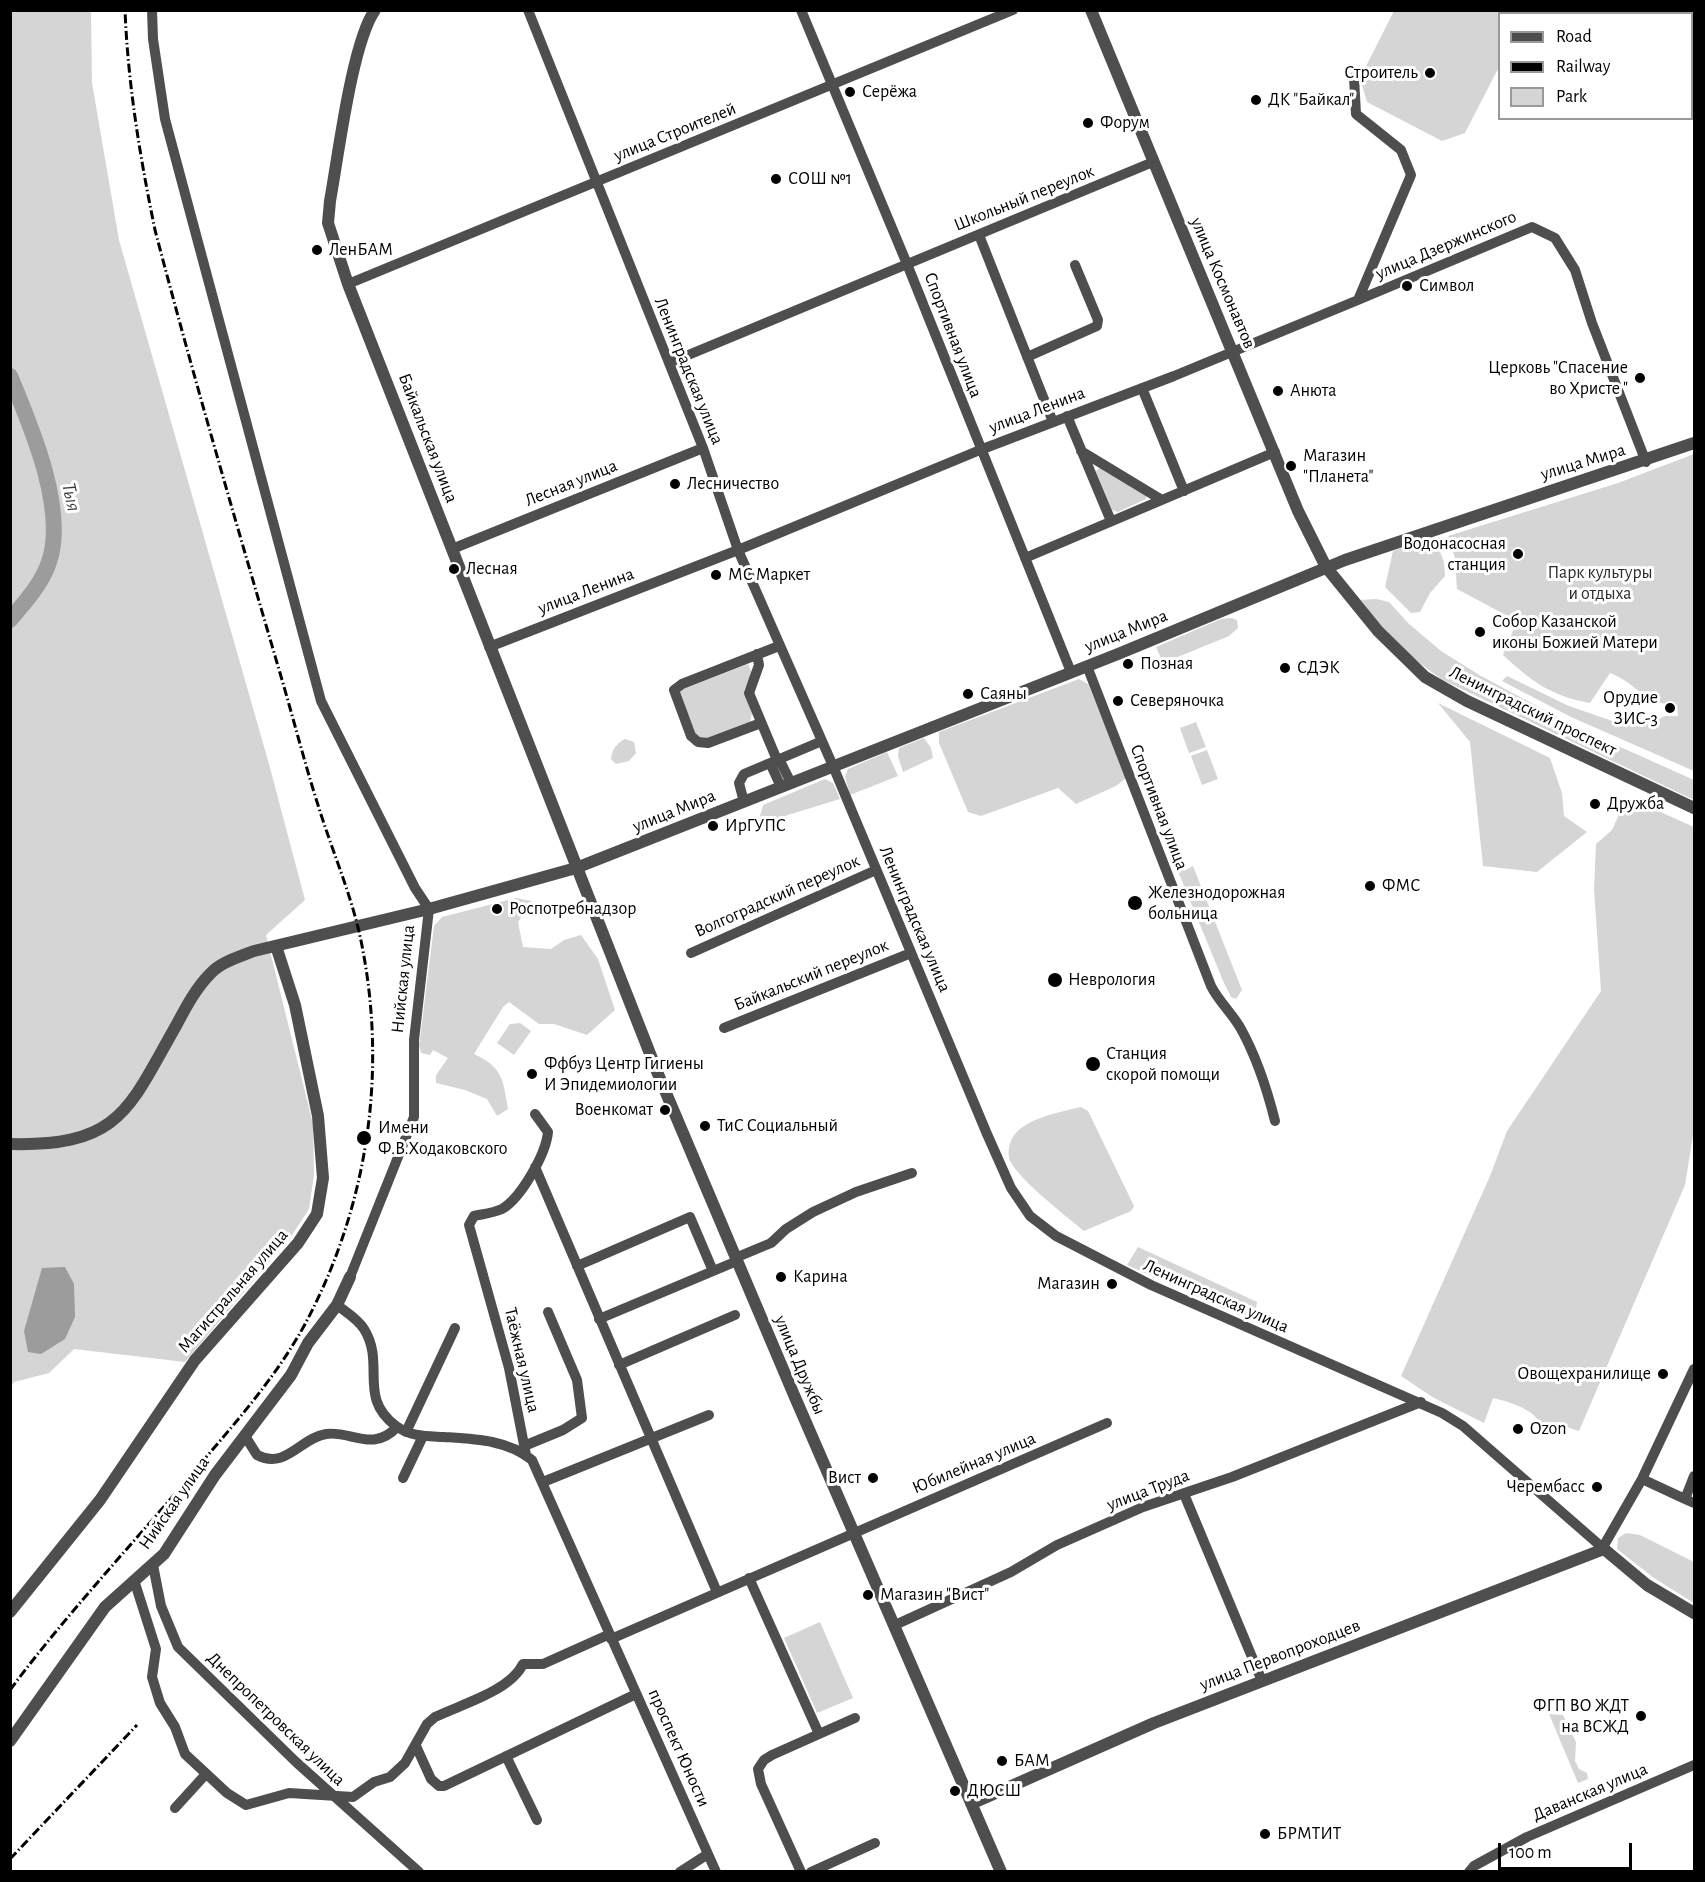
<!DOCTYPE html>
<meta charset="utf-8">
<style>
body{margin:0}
#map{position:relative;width:1705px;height:1882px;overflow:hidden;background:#fff;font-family:"Alegreya Sans",sans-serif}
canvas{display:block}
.frame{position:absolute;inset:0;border:12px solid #000;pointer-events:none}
.legend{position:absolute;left:1498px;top:12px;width:195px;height:108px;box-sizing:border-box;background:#fff;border:2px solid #999;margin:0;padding:8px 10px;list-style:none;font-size:18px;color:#000}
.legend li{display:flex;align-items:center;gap:12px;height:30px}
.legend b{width:30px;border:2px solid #999}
.scale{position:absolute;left:1498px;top:1843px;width:134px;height:27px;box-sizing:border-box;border:3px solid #000;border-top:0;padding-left:8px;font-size:18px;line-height:21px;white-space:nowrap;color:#000;-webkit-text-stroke:4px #fff;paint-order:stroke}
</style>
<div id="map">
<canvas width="1705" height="1882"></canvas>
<div class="frame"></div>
<ul class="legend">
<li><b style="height:8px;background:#4e4e4e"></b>Road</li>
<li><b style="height:8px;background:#000"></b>Railway</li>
<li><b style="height:16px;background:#d5d5d5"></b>Park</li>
</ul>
<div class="scale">100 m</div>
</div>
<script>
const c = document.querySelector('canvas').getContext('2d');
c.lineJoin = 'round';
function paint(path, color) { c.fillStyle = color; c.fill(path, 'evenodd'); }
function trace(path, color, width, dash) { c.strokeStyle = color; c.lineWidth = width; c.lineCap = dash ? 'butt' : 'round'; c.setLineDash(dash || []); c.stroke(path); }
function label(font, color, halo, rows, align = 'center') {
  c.font = font + ' "Alegreya Sans",sans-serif'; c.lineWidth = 6; c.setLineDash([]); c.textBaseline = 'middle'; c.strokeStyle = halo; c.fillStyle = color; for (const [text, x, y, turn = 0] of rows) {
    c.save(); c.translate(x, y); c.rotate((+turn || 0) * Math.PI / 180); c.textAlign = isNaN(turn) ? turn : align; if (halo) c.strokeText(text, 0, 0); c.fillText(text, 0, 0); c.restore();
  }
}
paint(new Path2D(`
 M11,11h80l1,72 27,157 150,524 36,136 -39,35 47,189 1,51 -5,34 -17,26 -107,127 -111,-13 -25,24 -35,9 -3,4z
 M1394,11h135l-1,2 -28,1 -1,53 -34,66 -23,8 -75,-39 -7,-24z
 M1694,454v317l-123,-54 -69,-36 5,-5 62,30 52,18 22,2 22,-10h13l-1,-11c-36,-1 -38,-21 -67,-32l-20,30c-39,-7 -59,-22 -87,-48l14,-34 -60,-32 -2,-31 -7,-22 170,-53z
 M1100,467l47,28 -1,4 -28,13 -6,-2 -16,-39z
 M1434,536l10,26 1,14 -15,17 -10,19 -9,1 -26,-26 8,-36z
 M1376,599l13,3 19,21 33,28 40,25 97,52 116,52v20l-251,-120c-33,-22 -59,-48 -82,-80z
 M1232,618l5,2 1,8 -9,8 -66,27 -7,-16 65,-28z
 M748,664l4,9 -8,17 8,23 -2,10 -44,17 -11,-4 -16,-44 2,-2z
 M1079,679l9,5 38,94 -10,8 -40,18 -18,-16 -77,28 -13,-4 -29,-69v-11z
 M1438,703l112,55 12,35 2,23 23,16 -50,40 -54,-6 -13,-124z
 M1196,722l10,25 -17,6 -9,-25z
 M924,738l7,10 2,10 -30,14 -5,-16 1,-8z
 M625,739l9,3 2,11 -7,8 -13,3 -5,-5c1,-10 6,-16 14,-20z
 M1207,750l11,29 -16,6 -11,-29z
 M887,752l11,24 -48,19 -5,-19 3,-7z
 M825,779l8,4 7,16 -78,24 -2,-7 3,-11z
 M1625,801l13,1 56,25v302l-9,56 -106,246 -19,-6 -10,4c-8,-4 -12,-10 -19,-16 -11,-8 -25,-12 -38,-15l-9,25 -50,-25 -33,-22 89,-200 17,-45 94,-140 -7,-102 2,-45 16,-14z
 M1179,862l5,9 9,-5 49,124 -6,9 -5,-2 -7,-14 -49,-119z
 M516,898l16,3 -14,21 5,25 28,2 13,-9 17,-5 17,24 17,51 -28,25 -33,-11h-15l-30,-22 -6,5 -29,47c29,13 29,26 34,55l-11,7 -10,-17 -22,-9 -29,-7v-8l12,-17 -15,-8 -3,5 -9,-2 -2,-7 15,-120 8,-9z
 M520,1023l11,8 -17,24 -17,-12 13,-19z
 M1081,1107l7,4 46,95 -3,5 -47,20c-15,-13 -72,-56 -75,-74 -2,-10 3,-22 11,-28 16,-13 41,-17 61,-22z
 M1138,1247l119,55 -3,20 -127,-57z
 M1626,1533l14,2 54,27v41l-40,-25 -37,-29 1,-11z
 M820,1622l33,76 -36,15 -33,-75z
 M1549,1714l14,1 13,27 -1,19 4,8 8,4 1,6 -10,4z`), '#d5d5d5');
paint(new Path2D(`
 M65,1267l9,17 1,33 -10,22 -24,15 -13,-2 -4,-21 18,-63z`), '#9c9c9c');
trace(new Path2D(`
 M10,376c21,50 57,134 39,186 -7,22 -25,41 -39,58`), '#9c9c9c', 16);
trace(new Path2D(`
 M152,10l1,29 12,80 156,582 94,187 14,21 -15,131v77l-64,160
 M528,10l175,438 35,102 95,216 154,368 24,54 19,28 26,20 95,49 291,128 21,13 141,123
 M801,10l106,254 164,408
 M979,235l74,187
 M348,284l665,-274
 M1358,300l174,-73 23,11 20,32 17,53 54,139
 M1027,357l70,-31 1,-6 -23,-55
 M669,363l484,-201
 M1142,388l42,103
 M1067,416l44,105
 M1081,451l81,49
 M452,549l251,-101
 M1025,558l250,-106
 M489,647l249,-97 242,-100 194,-74 184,-76 53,-125 -10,-25 -45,-36 -2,-37
 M757,654l2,11 -10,28 28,67
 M1087,666l124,320c8,16 22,28 30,43 16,29 26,60 34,92
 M761,723l-53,20 -10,-1 -7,-6 -17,-46 8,-6 97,-38
 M779,759l12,24
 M770,763l11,24
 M744,802l-5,-19 5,-9 78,-33
 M691,953l185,-83
 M724,1028l187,-75
 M535,1167l182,425
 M735,1258l36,-15 15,-14 27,-17 43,-20 56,-19
 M577,1266l113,-49 23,54
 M337,1305c9,7 21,14 27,24 22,35 -7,68 32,97 15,11 31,10 48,11 31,2 64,3 88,23l184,412
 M599,1319l138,-58
 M619,1365l116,-50
 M406,1432l49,-104
 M245,1436l12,19c29,15 43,-17 69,-21 24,-4 47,19 71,-7
 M524,1446l39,-16 19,-12 -5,-38 -29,-68
 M526,1455l-17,-87 -40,-143 5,-9c9,-2 19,-3 28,-7 19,-11 44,-55 46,-77l-13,-18
 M1694,1476l-9,23 9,4
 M403,1478l20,-42
 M1642,1479l43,20
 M543,1482l166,-67
 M1184,1494l78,187
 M1603,1547l39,-68 52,-110
 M153,1565l8,41 17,41 118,115 123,110
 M749,1578l70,156
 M134,1580l22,69 -4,28 8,26 15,24 10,27 42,39 19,12 43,-12 64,4 21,-15 16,-5 15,-14 22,-39 8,-7c27,-13 75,-26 88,-53h20l67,-30
 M895,1625l116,-53 46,-27 86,-38 89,-30 189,-75
 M611,1639l496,-216
 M416,1746l15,33 8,7h5l192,-92
 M506,1756l31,64
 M175,1808l31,-34
 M680,1872l28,-18
 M801,1872l-40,-88 -3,-15 6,-9 8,-5 83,-37
 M811,1872l64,-29
 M1469,1872l5,-6 53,-29 167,-72`), '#4e4e4e', 10);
trace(new Path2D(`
 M375,10c-23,32 -37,148 -45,191l-2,22 20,61 310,790 136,321 207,477
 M1091,10l207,501 28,56 52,64 47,46 42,24 227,107
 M10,1144c111,3 119,-36 167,-120 9,-17 19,-36 33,-50 11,-12 29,-17 44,-23l175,-42 147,-41 542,-214 227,-94 349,-117
 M10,1612l90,-112 95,-140 103,-117 19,-29 6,-36 -5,-62 -23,-111 -19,-59
 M10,1741l95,-134 59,-53 51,-79 76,-100 17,-32 29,-38 13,-28
 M973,1803l181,-80 450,-174 43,36 47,28`), '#4e4e4e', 12);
trace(new Path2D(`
 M10,1690c61,-82 133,-157 198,-235 35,-41 70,-82 96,-129 62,-115 83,-247 59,-375 -9,-51 -30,-97 -45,-146 -14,-44 -25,-88 -38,-132 -43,-147 -86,-294 -125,-443 -15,-73 -27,-145 -30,-220
 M10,1859l127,-134`), '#000', 3, [9, 3, 1.5, 3]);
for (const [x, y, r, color] of [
 [1430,73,6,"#000"],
 [850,92,6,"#000"],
 [1256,100,6,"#000"],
 [1088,123,6,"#000"],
 [776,179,6,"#000"],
 [317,250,6,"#000"],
 [1407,286,6,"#000"],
 [1640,378,6,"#000"],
 [1278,391,6,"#000"],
 [1291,466,6,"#000"],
 [675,484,6,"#000"],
 [1518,554,6,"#000"],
 [454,569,6,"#000"],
 [716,575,6,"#000"],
 [1480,632,6,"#000"],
 [1128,664,6,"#000"],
 [1285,668,6,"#000"],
 [968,694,6,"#000"],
 [1118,701,6,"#000"],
 [1670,708,6,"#000"],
 [1595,804,6,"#000"],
 [713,826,6,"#000"],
 [1370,886,6,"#000"],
 [1135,903,8,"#000"],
 [497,909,6,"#000"],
 [1055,980,8,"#000"],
 [1093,1064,8,"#000"],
 [532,1074,6,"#000"],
 [665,1110,6,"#000"],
 [705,1126,6,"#000"],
 [364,1138,8,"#000"],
 [781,1277,6,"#000"],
 [1112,1284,6,"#000"],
 [1663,1374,6,"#000"],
 [1518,1429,6,"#000"],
 [873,1478,6,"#000"],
 [1597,1487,6,"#000"],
 [868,1595,6,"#000"],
 [1641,1716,6,"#000"],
 [1002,1761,6,"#000"],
 [955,1791,6,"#000"],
 [1265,1834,6,"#000"]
]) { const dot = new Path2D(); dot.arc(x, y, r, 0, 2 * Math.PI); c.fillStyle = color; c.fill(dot); trace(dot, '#fff', 2); }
label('18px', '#000', '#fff', [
 ["Строитель",1418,73,"right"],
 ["Серёжа",862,92],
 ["ДК \"Байкал\"",1268,100],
 ["Форум",1100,123],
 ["СОШ №1",788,179],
 ["ЛенБАМ",329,250],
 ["Символ",1419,286],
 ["Церковь \"Спасение",1628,368,"right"],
 ["во Христе \"",1628,389,"right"],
 ["Анюта",1290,391],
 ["Магазин",1303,456],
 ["\"Планета\"",1303,477],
 ["Лесничество",687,484],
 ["Водонасосная",1506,544,"right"],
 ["станция",1506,565,"right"],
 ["Лесная",466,569],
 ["МС Маркет",728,575],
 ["Собор Казанской",1492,622],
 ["иконы Божией Матери",1492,643],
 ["Позная",1140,664],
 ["СДЭК",1297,668],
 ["Саяны",980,694],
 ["Орудие",1658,698,"right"],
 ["ЗИС-3",1658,719,"right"],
 ["Северяночка",1130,701],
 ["Дружба",1607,804],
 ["ИрГУПС",725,826],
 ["ФМС",1382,886],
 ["Железнодорожная",1148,893],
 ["больница",1148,914],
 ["Роспотребнадзор",509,909],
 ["Неврология",1068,980],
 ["Станция",1106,1054],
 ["скорой помощи",1106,1075],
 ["Ффбуз Центр Гигиены",544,1064],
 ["И Эпидемиологии",544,1085],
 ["Военкомат",653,1110,"right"],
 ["ТиС Социальный",717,1126],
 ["Имени",378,1128],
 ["Ф.В.Ходаковского",378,1149],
 ["Карина",793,1277],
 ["Магазин",1100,1284,"right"],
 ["Овощехранилище",1651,1374,"right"],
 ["Ozon",1530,1429],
 ["Вист",861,1478,"right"],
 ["Черембасс",1585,1487,"right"],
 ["Магазин \"Вист\"",880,1595],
 ["ФГП ВО ЖДТ",1629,1706,"right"],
 ["на ВСЖД",1629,1727,"right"],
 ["БАМ",1014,1761],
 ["ДЮСШ",967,1791],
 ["БРМТИТ",1277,1834]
], 'left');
label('18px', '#000', '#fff', [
 ["улица Строителей",675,132,-22],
 ["Школьный переулок",1024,198,-22],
 ["улица Дзержинского",1446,245,-23],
 ["улица Космонавтов",1223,283,67],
 ["Спортивная улица",953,335,69],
 ["Ленинградская улица",689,371,68],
 ["улица Ленина",1037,410,-21],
 ["Байкальская улица",428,438,69],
 ["улица Мира",1583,462,-17],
 ["Лесная улица",571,483,-22],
 ["улица Ленина",586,591,-21],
 ["улица Мира",1126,631,-22],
 ["Ленинградский проспект",1533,711,26],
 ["Спортивная улица",1159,807,69],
 ["улица Мира",674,811,-22],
 ["Волгоградский переулок",777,896,-24],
 ["Ленинградская улица",915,919,67],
 ["Байкальский переулок",811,975,-22],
 ["Нийская улица",403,979,-84],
 ["Магистральная улица",233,1291,-49],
 ["Ленинградская улица",1216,1296,24],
 ["Таёжная улица",522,1360,77],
 ["улица Дружбы",800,1365,67],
 ["Юбилейная улица",974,1463,-23],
 ["улица Труда",1148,1490,-21],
 ["Нийская улица",174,1503,-55],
 ["улица Первопроходцев",1280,1655,-21],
 ["Днепропетровская улица",276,1719,44],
 ["проспект Юности",679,1748,66],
 ["Даванская улица",1590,1792,-23]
]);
label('18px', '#2c2c2c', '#fff', [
 ["Парк культуры",1600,573],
 ["и отдыха",1600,594]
]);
label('italic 20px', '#3d3d3d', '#fff', [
 ["Тыя",71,497,78]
]);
</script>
